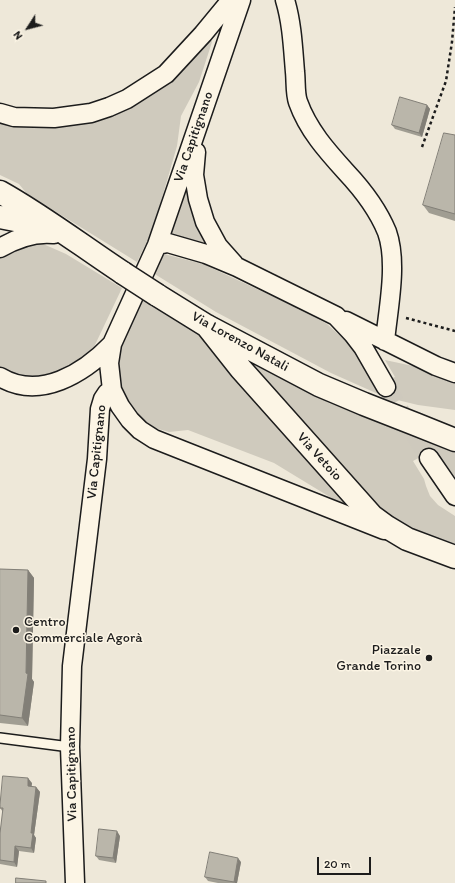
<!DOCTYPE html>
<meta charset="utf-8">
<style>
body{margin:0}
#map{position:relative;width:455px;height:883px;overflow:hidden;background:#eee8d9;font-family:Itim,sans-serif}
canvas{display:block}
.north{position:absolute;left:8px;top:8px;width:40px;height:40px;-webkit-text-stroke:3px #fcf5e5;paint-order:stroke;rotate:234deg;font-size:11px;font-weight:700;line-height:16px;text-align:center;color:#1c1c1c}
.north::after{content:'';display:block;margin:auto;width:14px;height:18px;background:#1c1c1c;clip-path:polygon(50% 0,100% 100%,50% 72%,0 100%)}
.scale{position:absolute;left:317px;top:857px;width:54px;height:18px;box-sizing:border-box;border:2px solid #1c1c1c;border-top:0;padding-left:5px;font-size:12px;line-height:14px;white-space:nowrap;color:#1c1c1c;-webkit-text-stroke:3px #fcf5e5;paint-order:stroke}
</style>
<div id="map">
<canvas width="455" height="883"></canvas>
<div class="north">N</div>
<div class="scale">20 m</div>
</div>
<script>
const c = document.querySelector('canvas').getContext('2d');
c.lineJoin = 'round';
function paint(path, color) { c.fillStyle = color; c.fill(path, 'evenodd'); }
function trace(path, color, width, dash) { c.strokeStyle = color; c.lineWidth = width; c.lineCap = dash ? 'butt' : 'round'; c.setLineDash(dash || []); c.stroke(path); }
function label(font, color, halo, rows, align = 'center') {
  c.font = font + ' Itim,sans-serif'; c.lineWidth = 3; c.setLineDash([]); c.textBaseline = 'middle'; c.strokeStyle = halo; c.fillStyle = color; for (const [text, x, y, turn = 0] of rows) {
    c.save(); c.translate(x, y); c.rotate((+turn || 0) * Math.PI / 180); c.textAlign = isNaN(turn) ? turn : align; if (halo) c.strokeText(text, 0, 0); c.fillText(text, 0, 0); c.restore();
  }
}
paint(new Path2D(`
 M210,38l2,4 -13,40 -18,34 -4,30 -24,83 -16,33 -110,-68 -8,-10 -19,-9v-54l34,7 36,-3 38,-9 32,-14 34,-25z
 M186,178c1,24 11,46 23,68l-35,-10 -3,-3z
 M41,243l25,11 56,34 -28,59c-23,26 -63,39 -94,20v-113l17,-10z
 M164,254l39,10 95,44 29,16 19,17 12,15 16,30 21,-9 -10,-17 28,6 42,13v31l-37,-5 -33,-8 -54,-24 -115,-61 -63,-39z
 M141,299l64,39 154,173 -16,-6 -69,-42 -86,-33 -19,2 -14,-4 -11,-8 -14,-13 -11,-21 -3,-20 3,-17z
 M246,360l83,43 126,50v28l-22,-31 -20,11 11,18 2,7 4,10 8,9 17,11v35l-73,-37z`), '#cfcabd');
trace(new Path2D(`
 M386,387l43,71`), '#cec9bd', 18, [18, 9]);
const lane = new Path2D(`
 M0,738l70,9`);
const street = new Path2D(`
 M241,0l-84,245 -45,99 -3,19 3,27 8,16 10,14 10,10 14,9 230,91
 M285,0c7,23 8,48 10,72 1,9 0,22 3,30 10,28 29,49 48,70 16,17 32,38 41,60 11,31 1,77 -2,109
 M0,113l14,4 40,1 37,-5 18,-6 18,-8 39,-25 37,-40 28,-34
 M196,152l-2,23 4,24 7,23 13,24 16,18
 M157,245l11,-2 38,11 31,13 99,49 17,18 10,13 23,40
 M0,248c17,-10 35,-16 54,-14
 M346,321l90,45 19,7
 M0,377c40,24 84,-4 112,-33
 M429,458l26,38
 M75,883l-5,-136 2,-81 25,-207 3,-50 3,-10 4,-6 5,-3`);
const secondary = new Path2D(`
 M0,192c43,24 82,54 123,81
 M0,217l25,5 22,8
 M157,295l50,31 112,59 45,19 51,20 40,16
 M207,326l34,43 131,147 15,11 20,12 48,18`);
trace(lane, '#1c1c1c', 12);
trace(street, '#1c1c1c', 21);
trace(secondary, '#1c1c1c', 25);
trace(new Path2D(`
 M422,147l24,-66 6,-39 3,-35
 M406,318l49,13`), '#1c1c1c', 2.5, [3, 3]);
trace(lane, '#fcf5e5', 9);
trace(street, '#fcf5e5', 18);
trace(secondary, '#fcf5e5', 22);
const secondaryBridge = new Path2D(`
 M123,273l34,22`);
trace(secondaryBridge, '#1c1c1c', 25, []);
trace(secondaryBridge, '#fcf5e5', 22);
paint(new Path2D(`
 M427,105l3,4 -8,28 -27,-8 -3,-4z
 M455,135v86l-26,-8 -6,-8z
 M0,569l28,1 6,8 -2,101 2,3 -6,44 -28,-3z
 M32,783l-1,4h5l4,5 -6,43 2,3 -2,15 -15,-2 -2,16 -17,-3v-31l3,-21 -3,-4v-3z
 M120,836l-4,27 -17,-3 -3,-4z
 M241,862l-4,21h-19l-10,-2 -3,-4z`), '#a09d92');
paint(new Path2D(`
 M427,105l3,4 -8,28 -3,-4z
 M28,570l6,8 -2,101 2,3 -6,44 -6,-8 4,-45z
 M28,778l4,5 -1,8 -3,-5z
 M36,787l4,5 -6,43 2,3 -2,15 -3,-5v-15z
 M117,831l3,5 -4,27 -3,-5z
 M15,846l4,5 -2,16 -3,-5z
 M238,858l3,4 -4,21h-2l-1,-1z`), '#827f77');
const building = new Path2D(`
 M400,97l27,8 -8,28 -27,-8z
 M444,133l11,2v79l-32,-9z
 M0,569l28,1 -2,103 2,1 -6,44 -22,-3z
 M3,776l25,2v8l8,1 -5,46h2l-2,15 -16,-2 -1,16 -14,-2v-27l3,-25h-3v-3z
 M99,829l18,2 -4,27 -17,-2z
 M210,852l28,6 -4,24 -29,-5z
 M16,878l30,3v2h-30z`);
paint(building, '#bab6aa');
trace(building, '#827f77', 1);
for (const [x, y, r, color] of [
 [16,630,4,"#1c1c1c"],
 [429,658,4,"#1c1c1c"]
]) { const dot = new Path2D(); dot.arc(x, y, r, 0, 2 * Math.PI); c.fillStyle = color; c.fill(dot); trace(dot, '#fcf5e5', 1.5); }
label('14px', '#1c1c1c', '#fcf5e5', [
 ["Via Capitignano",194,137,-71],
 ["Via Lorenzo Natali",240,342,29],
 ["Via Capitignano",97,452,-84],
 ["Via Vetoio",319,457,48],
 ["Via Capitignano",72,774,-91]
]);
label('14px', '#1c1c1c', '#fcf5e5', [
 ["Centro",24,622],
 ["Commerciale Agorà",24,638],
 ["Piazzale",421,650,"right"],
 ["Grande Torino",421,666,"right"]
], 'left');
</script>
